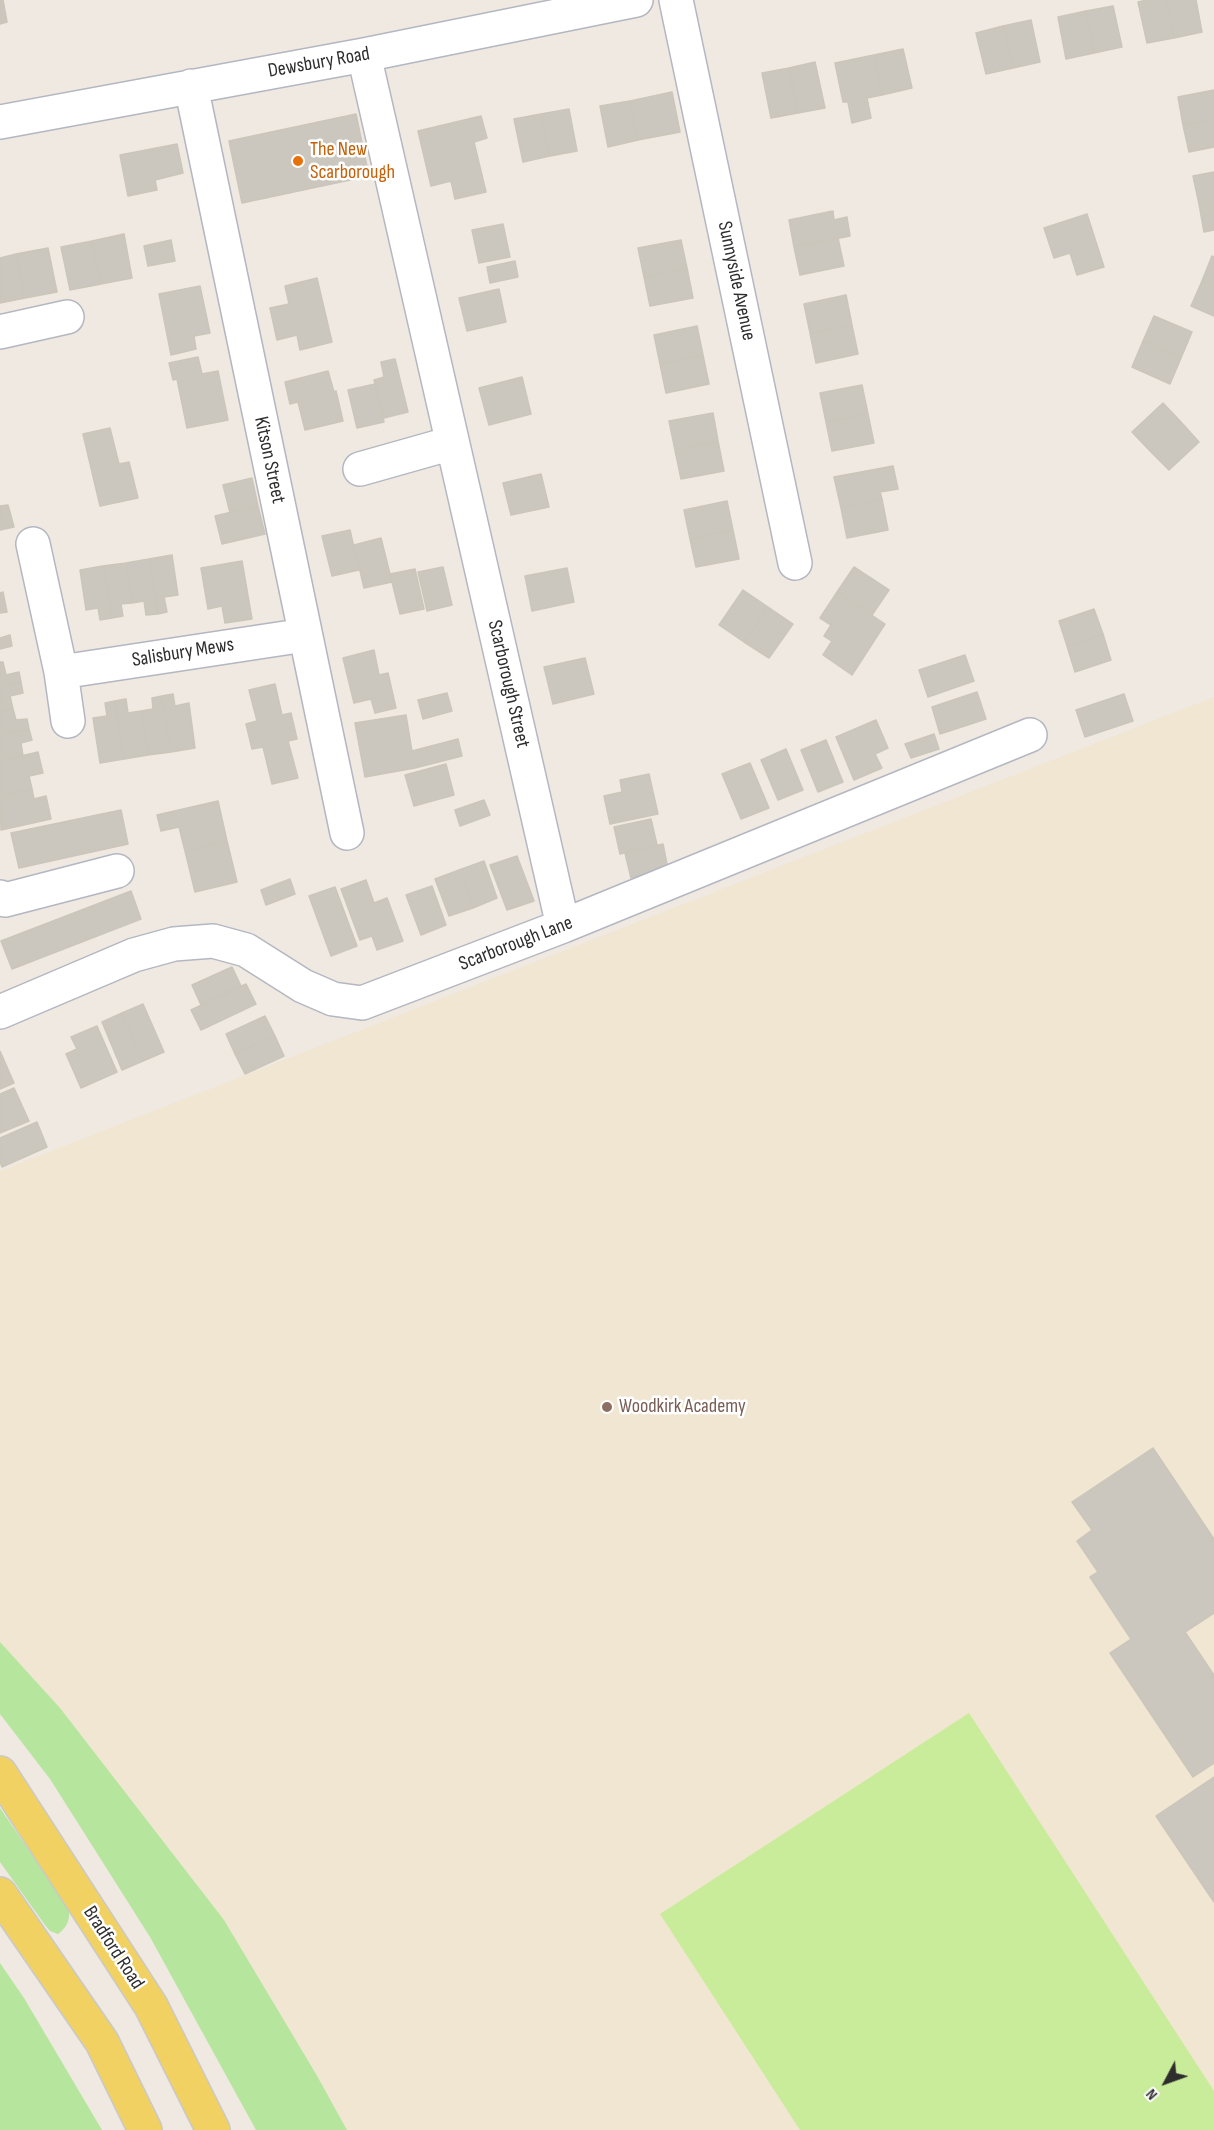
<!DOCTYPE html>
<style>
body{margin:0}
#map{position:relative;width:1214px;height:2130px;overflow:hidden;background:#efe9e1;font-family:"Sofia Sans Condensed",sans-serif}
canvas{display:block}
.north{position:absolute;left:1136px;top:2052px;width:60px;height:60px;-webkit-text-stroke:4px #fff;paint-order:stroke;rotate:229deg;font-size:16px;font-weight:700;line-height:24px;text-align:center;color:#2e2e2e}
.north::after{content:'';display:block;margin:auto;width:21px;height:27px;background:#2e2e2e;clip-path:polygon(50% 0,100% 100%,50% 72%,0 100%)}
</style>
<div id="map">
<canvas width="1214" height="2130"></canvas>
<div class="north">N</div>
</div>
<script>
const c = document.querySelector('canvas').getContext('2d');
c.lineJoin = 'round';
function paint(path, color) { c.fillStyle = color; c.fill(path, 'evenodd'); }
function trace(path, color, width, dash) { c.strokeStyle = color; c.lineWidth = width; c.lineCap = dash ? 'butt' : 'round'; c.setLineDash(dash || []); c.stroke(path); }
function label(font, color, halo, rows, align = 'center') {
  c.font = font + ' "Sofia Sans Condensed",sans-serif'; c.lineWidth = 5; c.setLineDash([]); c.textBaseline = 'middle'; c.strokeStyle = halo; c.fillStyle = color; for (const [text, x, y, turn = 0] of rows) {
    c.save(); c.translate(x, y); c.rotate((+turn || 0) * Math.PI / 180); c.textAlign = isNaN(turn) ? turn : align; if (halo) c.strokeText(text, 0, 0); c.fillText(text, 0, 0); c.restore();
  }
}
paint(new Path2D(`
 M1214,697v1433h-867l-31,-56 -92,-154 -164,-212 -60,-66v-471z`), '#f0e6d1');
paint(new Path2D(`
 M0,1642l60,66 164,212 92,154 31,56h-91l-106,-193 -100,-158 -50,-65z
 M0,1808l69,101c1,12 -2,18 -11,25l-8,-3 -5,-6 -45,-63z
 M0,1963l24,35 78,132h-102z`), '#b6e59e');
paint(new Path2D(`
 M969,1713l245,378v39h-414l-140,-216z`), '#c9ec9a');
const building = new Path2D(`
 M0,0h3l4,22 -7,2z
 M1147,0h20l7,38 -27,5 -9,-41z
 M1167,0h29l6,32 -28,6z
 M1113,6l9,41 -28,6 -8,-42z
 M1086,11l8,42 -28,6 -8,-42z
 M1031,20l9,42 -27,6 -10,-42z
 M1003,26l10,42 -27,6 -10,-41z
 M903,49l9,39 -30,7 -8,-40z
 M874,55l8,40 -15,3 4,20 -19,5 -4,-21h-5l-8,-39z
 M815,62l10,46 -27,5 -9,-45z
 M789,68l9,45 -27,5 -9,-45z
 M1214,90v29l-31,6 -5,-28z
 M672,92l8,40 -42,8 -8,-39z
 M630,101l8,39 -30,7 -8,-41z
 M569,109l8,42 -27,5 -9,-42z
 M356,114l13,62 -127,27 -13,-62z
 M541,114l9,42 -27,6 -9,-43z
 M481,116l6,22 -13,4 12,50 -31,7 -4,-18 -20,5 -13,-55z
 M1214,119v28l-25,5 -6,-27z
 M177,144l6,29 -28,7 2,10 -29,6 -8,-41z
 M1214,172v29l-15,3 -6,-28z
 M1214,201v29l-10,2 -5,-28z
 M833,211l1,9 13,-3 3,19 -56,11 -5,-27z
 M1087,214l17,53 -27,8 -7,-22 -16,5 -10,-30z
 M503,224l7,33 -31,6 -7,-33z
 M124,234l8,44 -31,6 -9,-43z
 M838,238l6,28 -44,9 -6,-28z
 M171,240l4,21 -27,5 -4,-20z
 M681,240l6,28 -43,9 -6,-29z
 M92,241l9,43 -31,6 -9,-43z
 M48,248l9,44 -32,6 -9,-44z
 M16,254l9,44 -25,5v-45z
 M1212,256l2,1v29l-12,-5z
 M515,261l3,16 -28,6 -3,-16z
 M687,268l6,30 -43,8 -6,-29z
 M317,278l15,64 -32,8 -3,-15 -20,5 -7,-32 19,-4 -4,-18z
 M1202,281l12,5v30l-23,-10z
 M200,286l10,47 -16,3 2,13 -25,6 -12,-61z
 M499,289l7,33 -39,9 -8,-33z
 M846,295l6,30 -42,8 -6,-29z
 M1154,316l38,16 -11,26 -38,-17z
 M852,325l6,29 -42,9 -6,-30z
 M697,326l6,29 -43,9 -6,-29z
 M1143,341l38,17 -11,26 -38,-17z
 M703,355l6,29 -43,9 -6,-29z
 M198,357l4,17 16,-3 10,49 -41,8 -10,-49 -4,1 -4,-17z
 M395,359l13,53 -24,6 -10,-38 10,-3 -3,-15z
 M328,371l6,21 2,-1 7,30 -38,9 -7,-28 -8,2 -5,-22z
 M522,377l9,37 -42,11 -10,-37z
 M375,384l9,38 -27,6 -9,-38z
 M862,385l6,29 -42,8 -6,-29z
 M1163,403l18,19 -30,30 -19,-20z
 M713,413l5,28 -43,9 -6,-29z
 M868,414l6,29 -42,8 -6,-29z
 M1181,422l18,20 -30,28 -18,-18z
 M110,428l9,36 10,-2 9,36 -38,8 -17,-72z
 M718,441l6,30 -43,8 -6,-29z
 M893,466l5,23 -18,3 2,7 -41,9 -7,-31z
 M541,474l8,33 -38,8 -8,-32z
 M252,478l6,28 -28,7 -7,-28z
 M882,499l6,31 -41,8 -6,-30z
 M727,501l6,29 -43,9 -6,-29z
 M8,505l6,22 -14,3v-24z
 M258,506l7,28 -43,10 -7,-28z
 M350,530l9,40 -27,6 -10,-40z
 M733,530l6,29 -43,8 -6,-28z
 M381,538l11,44 -28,6 -10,-43z
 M172,555l6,40 -14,2 3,15 -9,2 -9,-55z
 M149,559l9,55 -12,1 -2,-14 -12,2 -6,-40z
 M242,561l10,58 -27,4 -3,-17 -14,3 -7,-41z
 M126,563l6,40 -11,1 2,12 -11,2 -9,-52z
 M103,566l9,52 -12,2 -2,-12 -12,2 -6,-40z
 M443,567l9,38 -25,6 -9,-39z
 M854,567l35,23 -17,25 -35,-23z
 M567,568l7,34 -42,9 -7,-35z
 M415,569l9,40 -24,5 -10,-40z
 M743,590l25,17 -24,35 -25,-17z
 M3,592l4,20 -7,1v-20z
 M837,592l48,32 -33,51 -29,-20 9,-14 -8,-5 7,-11 -11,-7z
 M768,607l25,17 -24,34 -25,-16z
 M1094,609l9,25 -36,12 -8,-25z
 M1103,634l8,26 -36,12 -8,-26z
 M10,635l2,11 -12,3v-11z
 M374,650l5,25 9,-2 8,35 -21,5 -4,-14 -17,4 -11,-45z
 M965,655l9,26 -46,16 -9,-27z
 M585,658l9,36 -41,10 -9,-37z
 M0,662h3l3,13 13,-3 2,10 -21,5z
 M21,682l2,11 -13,3 3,13 -13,2v-24z
 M275,684l7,31 9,-2 6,26 -9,2 10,37 -26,6 -9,-37 -11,2 -6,-25 11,-3 -8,-31z
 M977,692l9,27 -46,15 -8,-27z
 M447,693l5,18 -29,8 -5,-19z
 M173,694l2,12 14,-3 6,45 -24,4 -9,-56z
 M1124,694l9,27 -48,16 -9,-27z
 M162,696l9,56 -23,3 -7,-44 12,-2 -1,-11z
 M126,699l2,14 13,-2 7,44 -24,4 -9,-58z
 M115,701l9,58 -24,4 -7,-45 14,-2 -2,-13z
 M13,709l3,11 11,-1 2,10 -29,6v-24z
 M406,715l6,36 46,-12 4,17 -47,12 -50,9 -10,-54z
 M876,720l12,28 -13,6 7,14 -28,12 -18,-43z
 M29,729l3,11 -11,3 2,13 -23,5v-26z
 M934,734l5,15 -28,9 -6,-14z
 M826,740l17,42 -25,10 -17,-42z
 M786,749l17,41 -25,10 -17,-40z
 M38,752l5,21 -14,3 3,13 -32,7v-35z
 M750,763l19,45 -28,11 -19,-45z
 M446,764l8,31 -40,11 -9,-31z
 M649,774l9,40 -48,10 -6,-28 18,-4 -2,-12z
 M32,789l2,10 12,-3 5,23 -50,11 -1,-34z
 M484,800l6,15 -30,11 -5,-16z
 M218,801l9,40 -42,10 -6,-24 -18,4 -4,-16z
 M121,810l7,34 -109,24 -8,-35z
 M651,819l6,26 -37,9 -6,-27z
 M227,841l10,41 -42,10 -10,-41z
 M663,844l5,25 -37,9 -6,-25z
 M517,856l17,45 -27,9 -17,-45z
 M484,861l13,37 -24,10 -14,-38z
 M459,870l14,38 -24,8 -14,-37z
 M290,879l5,15 -29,11 -5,-15z
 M366,880l8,23 13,-5 16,43 -26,9 -5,-14 -12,4 -19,-51z
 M432,886l14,39 -25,10 -15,-40z
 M335,887l22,59 -26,10 -22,-60z
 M131,891l10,28 -129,50 -11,-28z
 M232,967l9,19 -40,19 -9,-20z
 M246,984l10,20 -55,26 -10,-20z
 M143,1004l21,48 -21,9 -21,-48z
 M122,1013l21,48 -21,9 -20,-48z
 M265,1016l10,20 -40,18 -9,-20z
 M97,1026l20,46 -36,16 -15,-34 11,-5 -6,-12z
 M275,1036l9,20 -39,18 -10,-20z
 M0,1051l14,32 -14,6z
 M14,1088l15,33 -29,12v-39z
 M37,1122l10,25 -45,20 -2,-5v-24z
 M1153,1448l61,91v74l-29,19 29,43v88l-21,14 -83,-124 21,-14 -41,-62 8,-5 -21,-31 15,-11 -20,-28z
 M1214,1777v125l-58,-86z`);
paint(building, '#cbc7bf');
trace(building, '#cbc5ba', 1.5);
const minor = new Path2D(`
 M676,0l119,563
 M364,55l199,871
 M191,86l156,747
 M0,122l364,-67 272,-55
 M0,332l67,-15
 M360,469l92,-26
 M33,544l28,128 7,49
 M61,672l244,-37
 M0,897l5,3 112,-29
 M0,1012l134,-57 40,-11 39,-3 33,9 57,36 30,13 29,4 201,-77 467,-191`);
const major = new Path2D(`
 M0,1773l151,233 62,124
 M0,1894l102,148 43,88`);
trace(minor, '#b4b7c1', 36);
trace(major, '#c9c9c9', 36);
trace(minor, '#fff', 33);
trace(major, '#f2d163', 33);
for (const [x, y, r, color] of [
 [298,161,6,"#e8710a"],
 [607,1407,6,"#8d6e63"]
]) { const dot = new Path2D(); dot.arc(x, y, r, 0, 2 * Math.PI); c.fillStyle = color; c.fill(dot); trace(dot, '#fff', 2); }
label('20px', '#2e2e2e', '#fff', [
 ["Dewsbury Road",319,63,-10],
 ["Sunnyside Avenue",736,281,78],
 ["Kitson Street",269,460,78],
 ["Salisbury Mews",183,653,-9],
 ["Scarborough Street",508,684,77],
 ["Scarborough Lane",516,944,-21],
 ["Bradford Road",113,1948,57]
]);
label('20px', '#c56008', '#fff', [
 ["The New",310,150],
 ["Scarborough",310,173]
], 'left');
label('20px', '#785e54', '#fff', [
 ["Woodkirk Academy",619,1407]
], 'left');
</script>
